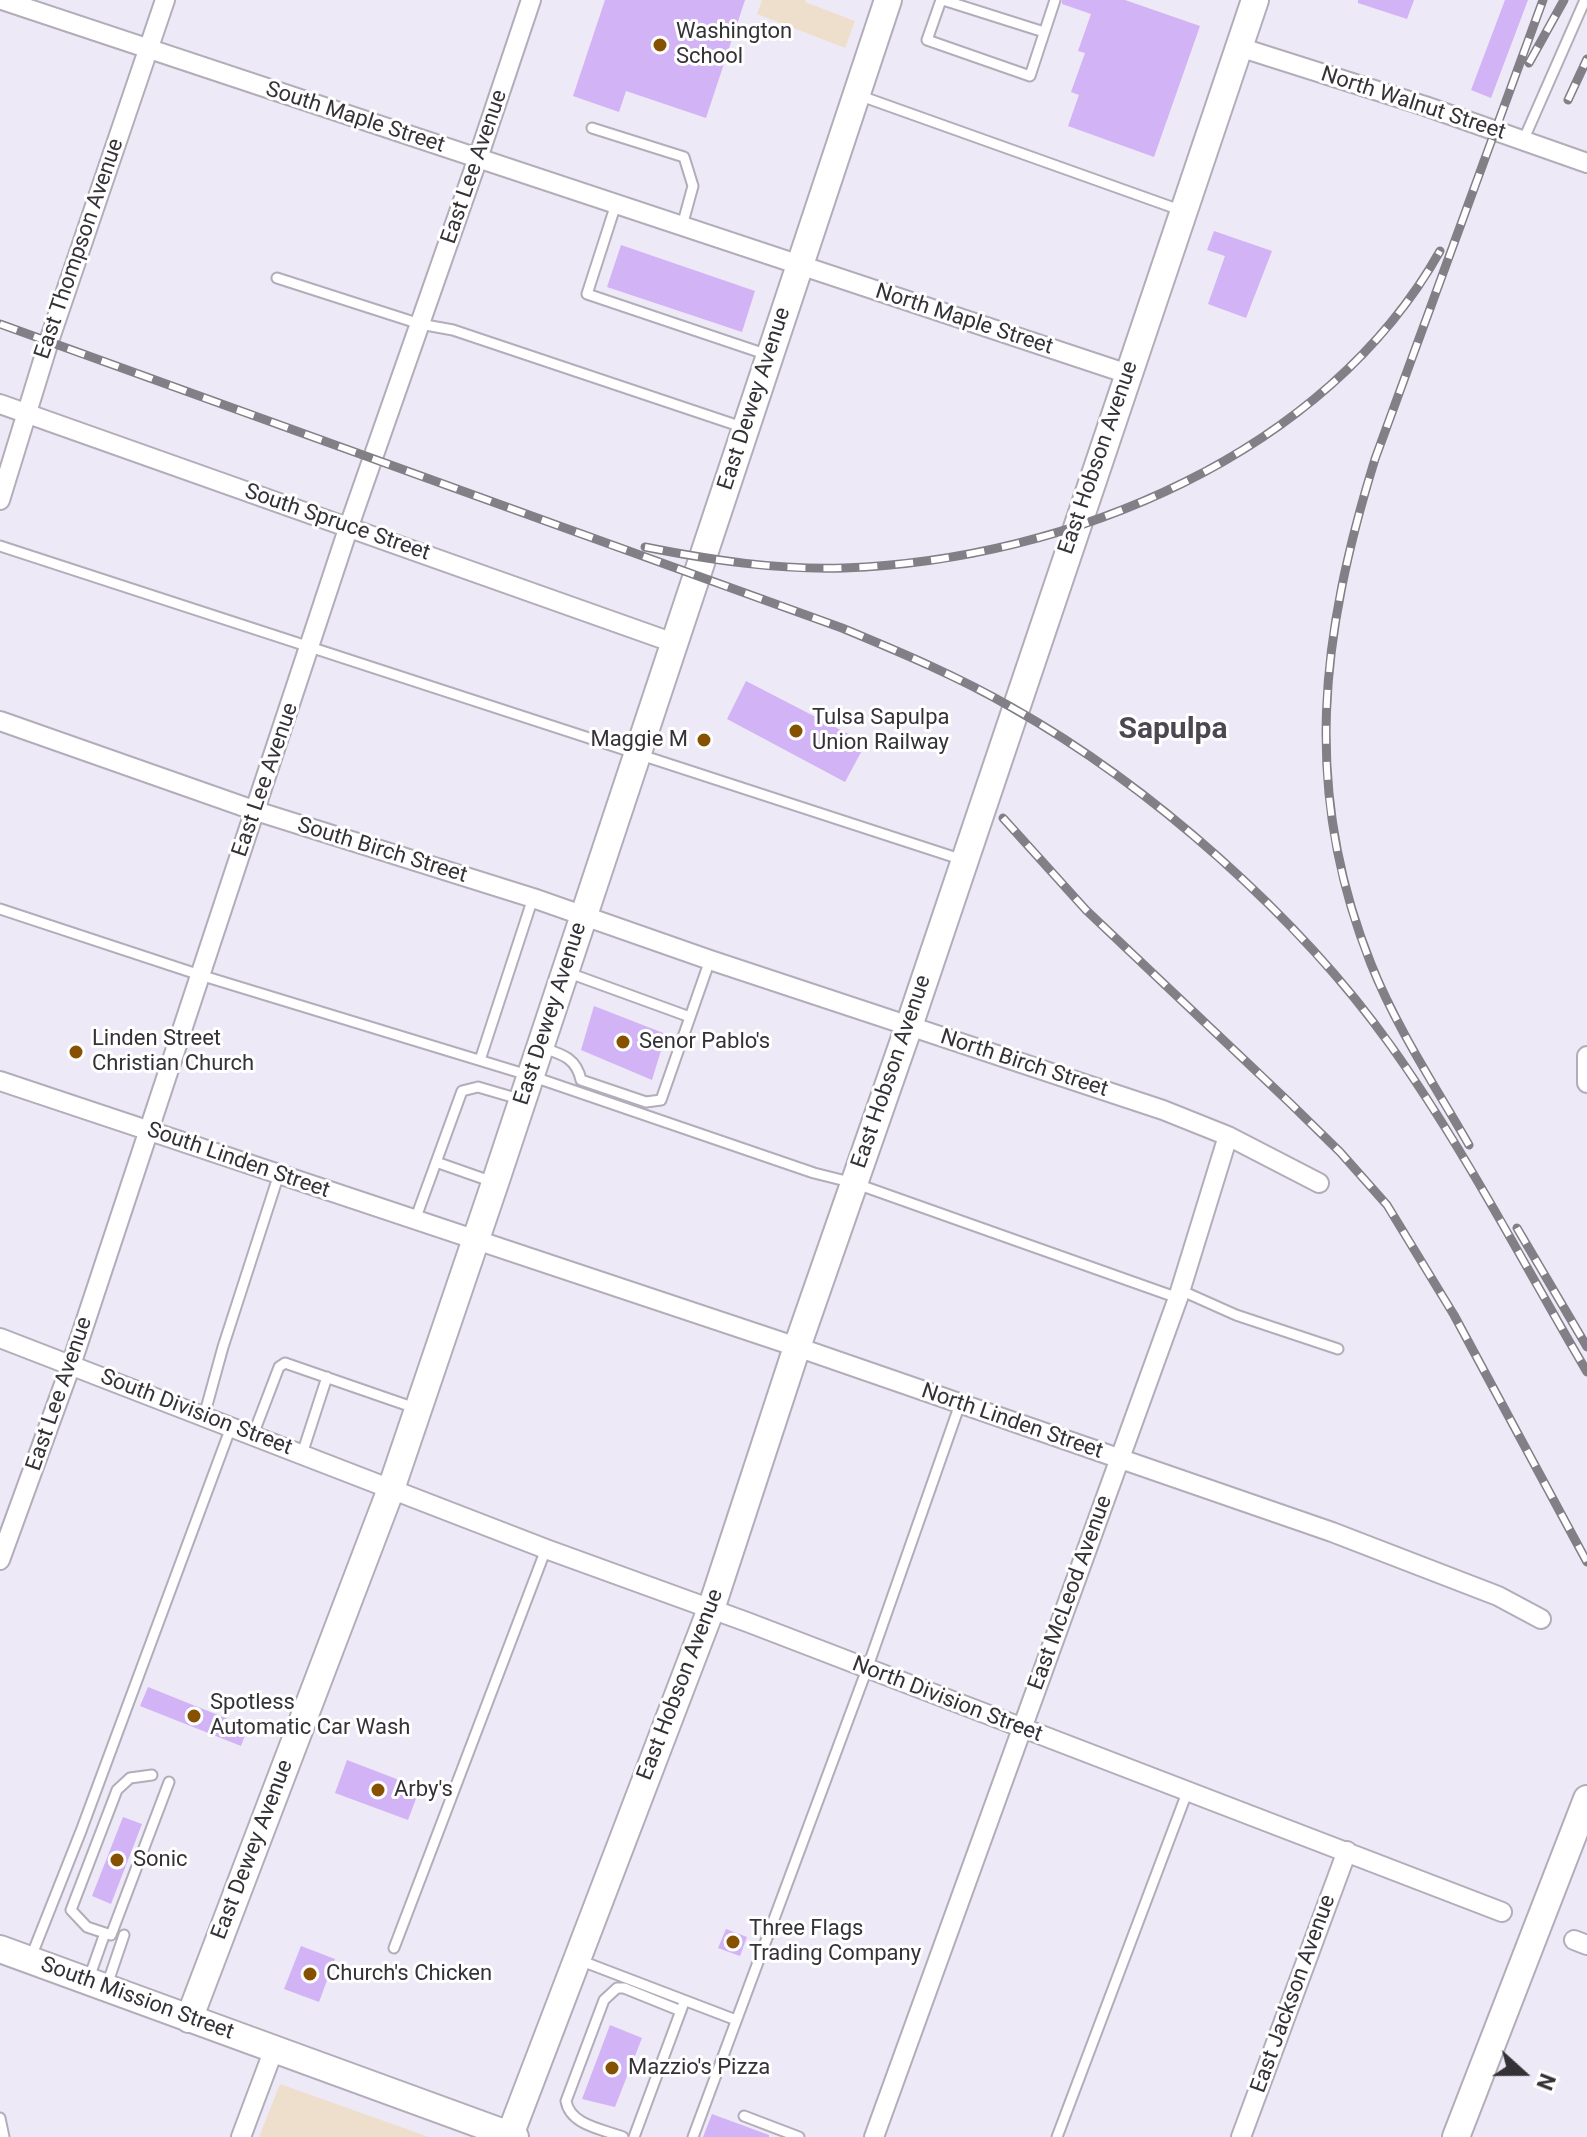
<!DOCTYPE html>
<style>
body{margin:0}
#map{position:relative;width:1587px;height:2137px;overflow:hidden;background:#eee9f6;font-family:Roboto,sans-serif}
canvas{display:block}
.north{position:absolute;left:1483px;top:2033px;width:80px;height:80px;-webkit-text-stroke:6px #fff;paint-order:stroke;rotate:111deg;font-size:22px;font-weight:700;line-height:32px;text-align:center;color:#343237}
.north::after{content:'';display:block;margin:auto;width:28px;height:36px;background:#343237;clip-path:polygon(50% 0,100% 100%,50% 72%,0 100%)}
</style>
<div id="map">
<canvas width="1587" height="2137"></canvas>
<div class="north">N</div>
</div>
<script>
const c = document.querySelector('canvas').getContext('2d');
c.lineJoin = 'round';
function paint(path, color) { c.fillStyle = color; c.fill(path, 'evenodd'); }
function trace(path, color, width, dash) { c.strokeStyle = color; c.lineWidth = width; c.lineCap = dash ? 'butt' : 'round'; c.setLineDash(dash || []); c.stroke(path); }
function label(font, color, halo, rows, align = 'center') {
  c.font = font + ' Roboto,sans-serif'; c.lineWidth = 6; c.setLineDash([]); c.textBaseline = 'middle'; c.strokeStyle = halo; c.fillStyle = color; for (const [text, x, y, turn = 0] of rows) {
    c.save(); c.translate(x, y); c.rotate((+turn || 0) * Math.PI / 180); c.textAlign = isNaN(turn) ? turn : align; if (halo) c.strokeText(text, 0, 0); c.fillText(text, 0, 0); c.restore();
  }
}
paint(new Path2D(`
 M762,0h44l-1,2 50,19 -10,27 -88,-34z
 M280,2084l149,53h-170z`), '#eedfcc');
paint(new Path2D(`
 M605,0h140l-39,118 -80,-27 -7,21 -46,-16z
 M1062,0h63l75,26 -46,131 -86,-31 11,-31 -8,-3 14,-39 -7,-2 13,-37 -29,-10z
 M1358,0h56l-7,19 -49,-16z
 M1505,0h23l-37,98 -20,-8z
 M1214,231l58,20 -26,67 -38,-14 17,-48 -18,-6z
 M621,245l134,46 -13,41 -135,-45z
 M746,681l120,62 -21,39 -118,-63z
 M594,1006l72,28 -14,46 -71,-30z
 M148,1687l100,40 -7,19 -101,-40z
 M347,1760l73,28 -12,32 -73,-27z
 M123,1817l19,7 -31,80 -19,-8z
 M726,1929l21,8 -7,19 -22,-8z
 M301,1946l34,13 -16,43 -35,-13z
 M610,2025l32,13 -27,69 -33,-8z
 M712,2114l57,21v2h-66z`), '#d2b3f5');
const lane = new Path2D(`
 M941,0l-14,40 103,36 25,-76
 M943,0l101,32
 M858,95l322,115
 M592,128l92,29 9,29 -11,40
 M1523,141l62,-141
 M616,204l-29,90 181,61
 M277,278l143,46 33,6 292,98
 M0,546l963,314
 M0,909l200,66 331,101 283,97 40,10 324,115
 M569,973l121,44
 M540,1047c21,7 36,10 41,33l65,22 15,-2 49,-140
 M480,1060l53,-162
 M436,1162l57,20
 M415,1220l47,-129 16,-4 41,12
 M1180,1290l56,25 102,34
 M204,1416l19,-69 56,-173
 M253,1435l26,-68 6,-4 130,45
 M302,1454l25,-77
 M152,1775l-22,3 -13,12 -46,120 16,17 24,8 58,-153
 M394,1948l152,-399
 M31,1957l50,-126 150,-404
 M579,1960l157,60
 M89,1978l16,-45
 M107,1985l17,-50
 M744,2116l55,21
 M0,2118l4,19
 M623,2137c-21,-8 -53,-12 -57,-36l38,-101 13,-12h7l57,23
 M634,2137l49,-132
 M693,2137l174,-468 93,-265
 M1057,2137l131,-347`);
const street = new Path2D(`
 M2,0l1126,374
 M1239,47l186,59 162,57
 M0,404l674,239
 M0,500l49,-159 116,-341
 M0,721l256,90 277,87 177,62 453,150 65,26 91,47
 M1587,1056v27
 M0,1081l797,266 535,185 166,64 43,23
 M0,1338l546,211 201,73 755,290
 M0,1560l71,-195 278,-839 129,-368 53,-158
 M1574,1940l13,5
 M241,2137l33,-88
 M874,2137l304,-839 50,-162
 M1241,2137l106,-286`);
const secondary = new Path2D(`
 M0,1949l515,188
 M189,2019l202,-530 104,-306 393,-1183
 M510,2135l201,-526 86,-262 112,-321 346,-1026
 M1456,2137l131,-338`);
trace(lane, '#b3adba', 13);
trace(street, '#b3adba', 22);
trace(secondary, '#b3adba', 30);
trace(lane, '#fff', 9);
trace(street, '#fff', 18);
trace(secondary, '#fff', 26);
const rail = new Path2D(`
 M1529,63l35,-63
 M1568,100l19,-41
 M0,324l842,304c58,24 115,48 169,79 139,78 288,210 380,339 74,104 132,217 196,326
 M645,547c66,13 131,23 199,21 225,-8 482,-114 596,-317
 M1003,818l83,92 206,195 48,47 47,53 67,110 133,247
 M1469,1145c-34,-59 -73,-118 -98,-181 -70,-175 -50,-330 4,-505l168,-459
 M1517,1228l70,119`);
trace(rail, '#827f87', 9);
trace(rail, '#fff', 6, [18]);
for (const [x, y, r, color] of [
 [660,45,8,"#865100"],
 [796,731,8,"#865100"],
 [704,740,8,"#865100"],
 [623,1042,8,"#865100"],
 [76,1052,8,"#865100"],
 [194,1716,8,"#865100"],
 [378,1790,8,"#865100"],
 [117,1860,8,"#865100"],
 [733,1942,8,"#865100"],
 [310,1974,8,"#865100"],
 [612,2068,8,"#865100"]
]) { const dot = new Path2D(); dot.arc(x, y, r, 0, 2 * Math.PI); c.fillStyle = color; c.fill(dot); trace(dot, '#fff', 3); }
label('22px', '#343237', '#fff', [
 ["Washington",676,32],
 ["School",676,57],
 ["Tulsa Sapulpa",812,718],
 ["Union Railway",812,743],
 ["Maggie M",688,740,"right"],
 ["Linden Street",92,1039],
 ["Christian Church",92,1064],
 ["Senor Pablo's",639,1042],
 ["Spotless",210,1703],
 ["Automatic Car Wash",210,1728],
 ["Arby's",394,1790],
 ["Sonic",133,1860],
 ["Three Flags",749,1929],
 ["Trading Company",749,1954],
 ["Church's Chicken",326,1974],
 ["Mazzio's Pizza",628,2068]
], 'left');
label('22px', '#343237', '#fff', [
 ["North Walnut Street",1413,104,18],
 ["South Maple Street",355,118,18],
 ["East Lee Avenue",475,167,-71],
 ["East Thompson Avenue",80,249,-71],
 ["North Maple Street",964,320,18],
 ["East Dewey Avenue",755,399,-72],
 ["East Hobson Avenue",1099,458,-71],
 ["South Spruce Street",337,523,19],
 ["East Lee Avenue",266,780,-71],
 ["South Birch Street",382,851,17],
 ["East Dewey Avenue",551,1014,-72],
 ["North Birch Street",1024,1064,18],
 ["East Hobson Avenue",892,1072,-71],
 ["South Linden Street",238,1161,19],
 ["East Lee Avenue",60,1394,-71],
 ["South Division Street",196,1413,21],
 ["North Linden Street",1012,1422,19],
 ["East McLeod Avenue",1071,1593,-70],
 ["East Hobson Avenue",681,1685,-69],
 ["North Division Street",947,1700,21],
 ["East Dewey Avenue",253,1850,-69],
 ["East Jackson Avenue",1294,1994,-70],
 ["South Mission Street",137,1999,20]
]);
label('bold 30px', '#4c4852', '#fff', [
 ["Sapulpa",1173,730]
]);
</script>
